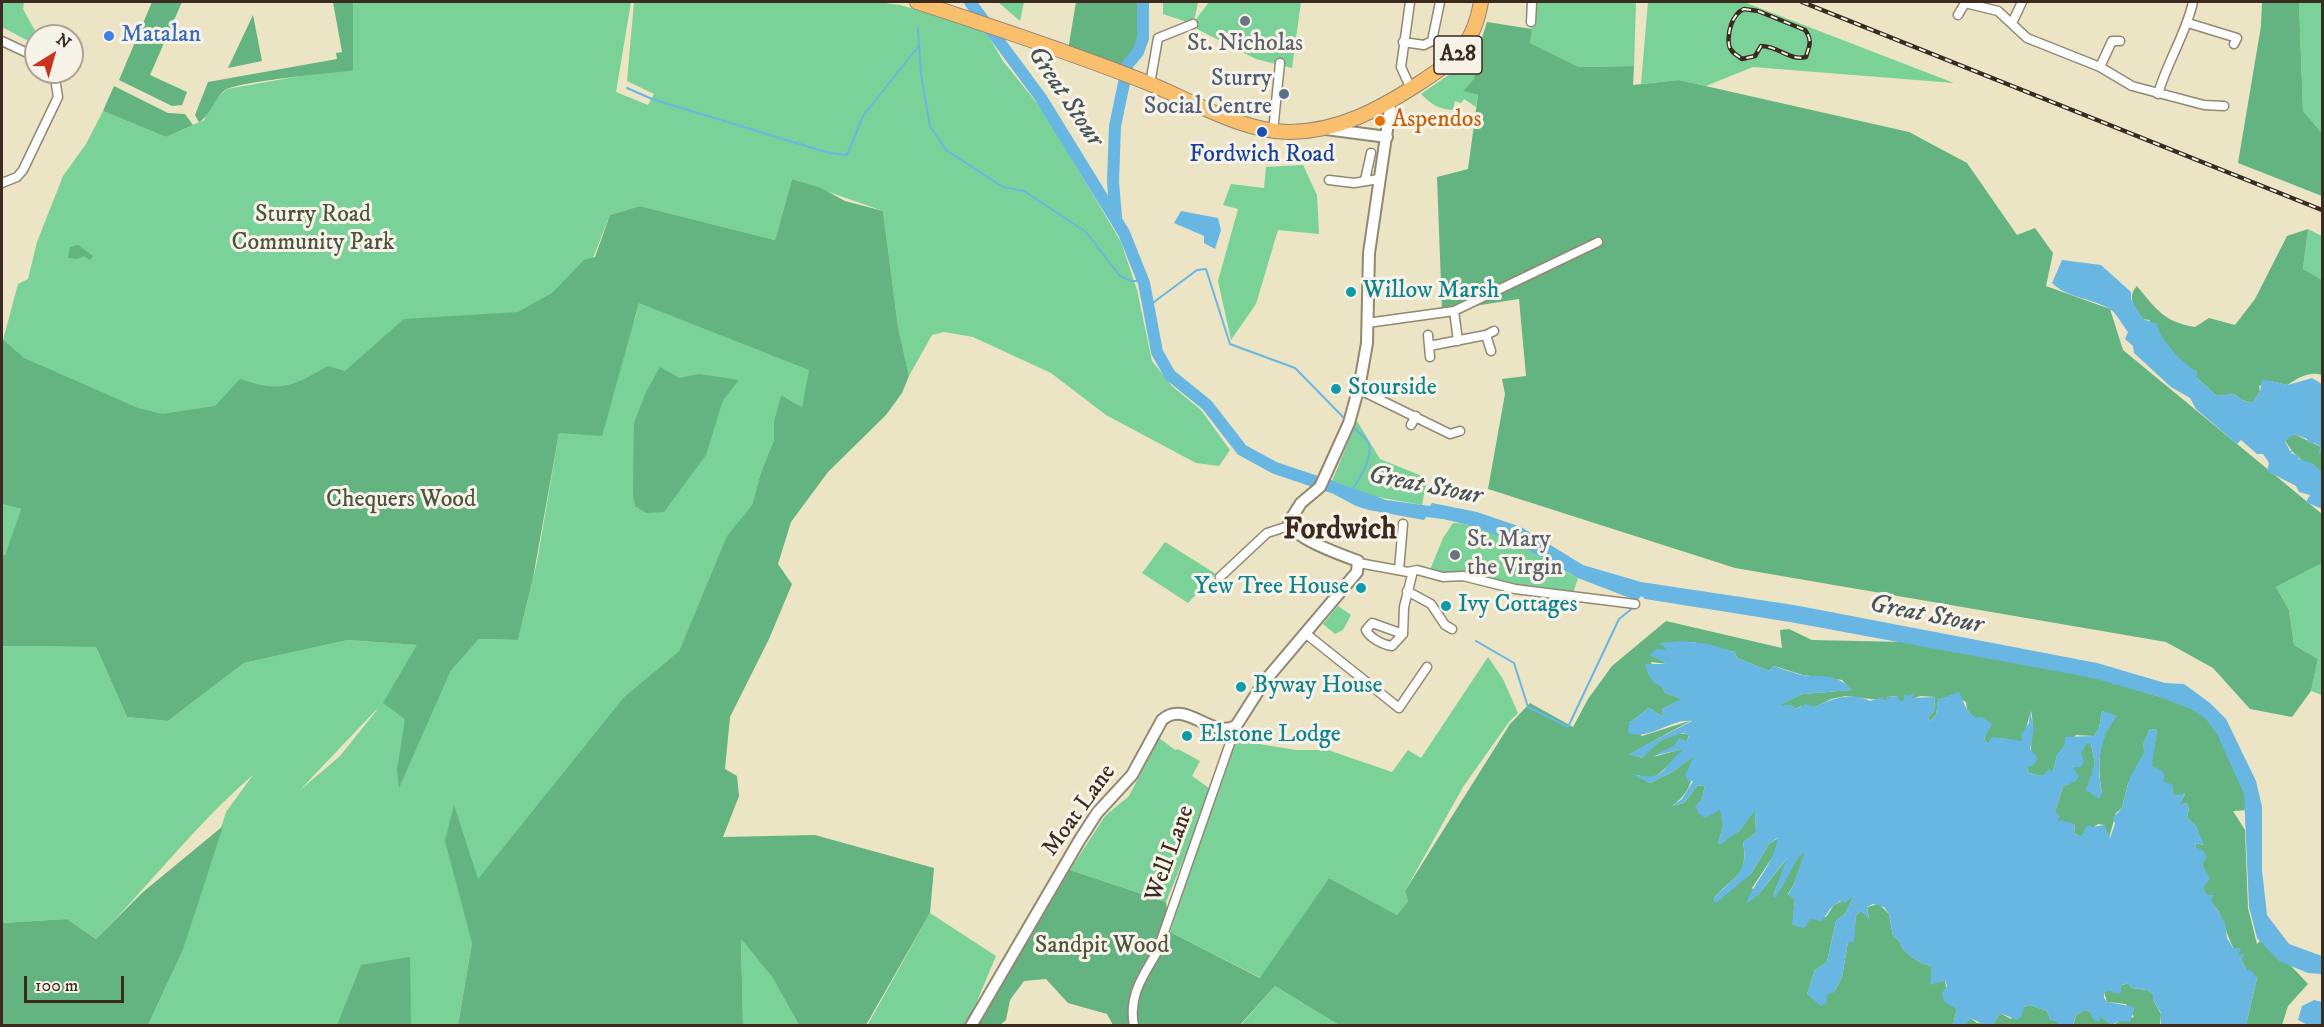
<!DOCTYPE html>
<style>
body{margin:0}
#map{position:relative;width:2324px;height:1027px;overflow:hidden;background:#ebe4c5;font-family:"IM FELL DW Pica",serif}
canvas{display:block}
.frame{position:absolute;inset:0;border:3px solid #3b2a1e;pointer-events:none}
.north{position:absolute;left:24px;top:24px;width:60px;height:60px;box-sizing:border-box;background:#f7f3e8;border:2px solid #aca397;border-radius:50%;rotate:37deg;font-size:16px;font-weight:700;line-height:24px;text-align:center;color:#3b2a1e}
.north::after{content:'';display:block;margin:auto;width:21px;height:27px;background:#c8321e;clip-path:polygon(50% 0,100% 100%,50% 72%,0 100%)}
.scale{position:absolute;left:24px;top:976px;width:100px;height:27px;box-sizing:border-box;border:3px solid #3b2a1e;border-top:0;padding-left:8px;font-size:18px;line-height:21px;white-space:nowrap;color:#3b2a1e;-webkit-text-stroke:4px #f7f3e8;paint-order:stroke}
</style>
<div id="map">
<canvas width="2324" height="1027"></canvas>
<div class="frame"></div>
<div class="north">N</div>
<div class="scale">100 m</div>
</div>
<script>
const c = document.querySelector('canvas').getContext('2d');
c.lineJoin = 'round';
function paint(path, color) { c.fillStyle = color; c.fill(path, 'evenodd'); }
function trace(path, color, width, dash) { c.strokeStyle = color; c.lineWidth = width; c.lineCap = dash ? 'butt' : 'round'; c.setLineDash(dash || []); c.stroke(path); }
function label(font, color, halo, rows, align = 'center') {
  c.font = font + ' "IM FELL DW Pica",serif'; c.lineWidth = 6; c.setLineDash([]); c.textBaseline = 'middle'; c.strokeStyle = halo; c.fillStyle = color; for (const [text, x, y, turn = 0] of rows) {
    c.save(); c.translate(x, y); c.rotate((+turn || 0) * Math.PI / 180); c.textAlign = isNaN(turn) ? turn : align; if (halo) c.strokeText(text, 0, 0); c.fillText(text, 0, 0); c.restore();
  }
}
paint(new Path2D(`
 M2,2h22l-1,7 15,27 -2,9 -34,-18z
 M353,2h278l-15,90 32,13 6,-11 -27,-13 7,-79h243l23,3 84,24 19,32 41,51 77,130 16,48 15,71 20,25 29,24 29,40 -11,16 -23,-3 -90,-48 -55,-42 -78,-36 -29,-5 -12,3 -23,41 -11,-49 -15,-116 -91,-32 -17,61 -135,-34 -30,9 -26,66 -52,41 -389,124 -141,-102 16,-60 10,-5 9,-37 26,-66 23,-32 17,-33 63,26 38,-17 8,-17 15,-14 96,-17 30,-1z
 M998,2h26l-4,19z
 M1163,2h35l-4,20 15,-20h92l-9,66 -36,-9 -59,-30 -4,-5 -30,-10z
 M1535,2h101l-2,64 -55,1 -49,-24z
 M1648,2h96l210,81 -201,-16 -47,19 -27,-6 -38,4z
 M2299,2h23v131l-19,-22z
 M1480,44l-6,36 -10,11 14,4 -2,12 -12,-8 -3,4 -6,-2 -2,9c-15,-1 -22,-6 -32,-16l35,-24z
 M1303,165l14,30 2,39 -41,-4 -22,74 -25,36 -13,-59 20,-72 -15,-4 8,-21 33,4 2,-21z
 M2308,229l14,7v44l-19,-11z
 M639,302l171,68 -8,37 -21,-12 -7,25v20l-13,32 -9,33 -25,32 -48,114 -54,45 -153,247 -14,82h-310l35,-75 43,-138 27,-37c-57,49 -104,111 -157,164l-29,-20 -65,4v-277l94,1 31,70 41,4 76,-58 104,-23 70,5 32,27 29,-33 39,1 19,-78 22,-129 76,-114zM377,710l-37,46 -41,35 77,-81z
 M1357,421l23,38 47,19 -5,27 -50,-9 -40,-15z
 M2,504l19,5 -16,47h-3z
 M1453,523c44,1 86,36 125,55l-5,15 -129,-18 -14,-5 13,-32z
 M1165,542l51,32 -28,29 -46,-30z
 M2322,563v132l-11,-4 7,-32 -24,-14 -5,-35 -13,-23z
 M1338,606l13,9 -8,15 -8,4 -12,-10z
 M1488,657l15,22 15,34 -9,9 -46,65 -58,104 3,10 -11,14 -68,-37 -68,100 -91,-46 64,-192 62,10h32l64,22 16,-22 13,8z
 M1159,738l16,12 3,-1 22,12 -8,15 20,14 -46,112 -96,-32 35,-54 24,-20z
 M930,913l66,43 -29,69 -100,1z
 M741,939l31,38 27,48h-56z
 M1275,986l64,39 -99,1z`), '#7ad298');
paint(new Path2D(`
 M152,2h30l-32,73 37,17 -5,13 -10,1 -53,-26z
 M333,2h20v69c-19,1 -116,11 -128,19 -11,9 -16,27 -26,32l-4,-7 13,-33 129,-23 -1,-6 6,-1z
 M1076,2h63c0,15 3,33 -3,48 -3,7 -10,11 -14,19l-54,-19z
 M2262,2h37l4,109 19,22v63l-84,-33 23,-137z
 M253,15l9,46 -34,7z
 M1487,22l45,7 -2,14 49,24 55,-1 -1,19 46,-5 230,52 58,31 50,72 18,-7 18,25 -7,33 64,23 13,41 199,164v49l-46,24 13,23 5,35 24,14 -7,32 -19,26 -42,-8 -37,-41 -47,-26 -431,-74 -247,-79 17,-95 -3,-15 24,-3 -7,-77 -77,12 -5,-134 31,-8 10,-74 -15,-4 11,-12 6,-35z
 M114,86l54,27 17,1 8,11 -27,12 -63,-26z
 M792,179l29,9 24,13 38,10 15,116 11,49 -7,17 -16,22 -58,57 -37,50 -13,42 14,20 -23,55 -39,78 -5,52 12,7 2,20 -16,41 92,-2 119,33 -4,45 -64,112h-67l-27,-48 -31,-38 2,86h-285l14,-82 -27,-102 9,-36 24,74 147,-183 54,-45 48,-115 25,-31 9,-33 13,-32v-20l7,-25 21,12 7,-37 -170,-67 -37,133 -43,-3 -26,145 -15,62 -39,-1 -29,33 -51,116 -2,-18 8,-51 -22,-16 34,-58 -69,-5 -104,23 -76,58 -41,-4 -31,-70 -94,-1v-90l3,-1 16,-46 -19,-5v-165l22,19 114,50 24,6 53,-8 25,-27c41,14 51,8 88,-13l17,5 59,-52 114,-7 34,-19 32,-33 11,-3 15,-42 30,-9 135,34z
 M2308,229l-5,40 19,11v95c-12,-4 -25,3 -34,10l-18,-4 -11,5 1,6 -8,11 -10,-3 -8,-6 -17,2 -20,-18v-6c-21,-11 -34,-34 -48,-52l-6,-1c-8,-12 -17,-21 -6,-33 19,23 27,36 58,41l14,-9 26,7 20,-26 32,-63z
 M78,245l15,11 -3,4 -6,-4 -7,3 -9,-1 2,-11z
 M660,367l19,11 20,-4 40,6 -16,20 -17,55 -42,57 -18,1 -11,-7 -2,-11 1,-72 12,-31z
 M2294,434l27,13 -2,6 3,-1v20c-19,-12 -25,-11 -37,-32z
 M1666,621l116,27 -2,-18 9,-1 23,11 91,2 190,35 91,27 22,13 14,17 27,60 1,16 -15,1 12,19 3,78 9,36 7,-7 44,47 -20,22 -6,19h-36l11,-47 -11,-9 -5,-10 2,-3 -3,1c-13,-14 -13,-31 -22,-46 -4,-7 -14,-15 -15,-24 -3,-13 4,-30 -8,-40l1,-4 7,2 -7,-19 -9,-8 2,-10 -3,-5 -7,2 6,-11 -11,2 -23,-30 6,-36 -7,-1 -7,16 2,6 -17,33 -6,24 -6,5 -7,25 -5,-13 -6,-1 -17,13 -7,-4 1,-9 -20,2v-14l8,-26 6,-2 6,-11 -2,-6 14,-25 4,2 4,20 -6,21 13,8c-5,-29 -4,-54 14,-77l-14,-5 -3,17 -5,8 -18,-1 -19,20 -4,17 -11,4 -13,-3 -2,-6 5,-12c-3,-8 3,-29 -1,-44l-9,31 -23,-4 -11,6 -4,-5 3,-7 -20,-22 -1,-8 -14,-7 -14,5 -2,15 -6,6 -2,-3 6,-7 1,-14 -14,-1 -22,6 -2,-6 -10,1v4l-41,-5 -15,3 -16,8 -14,-1 -5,3 -5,-4h-12l24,-11 48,-4 -9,-10 -39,-5 -29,-9 -5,5 -32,-13 -2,-6 -42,-10 -33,1 9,7 -18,5 17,9 -17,-2 14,31 17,6 -20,10 1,8 -14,-9 -20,15 13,13 50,-16 -62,34 12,4c10,-13 29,-29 47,-23l-2,6 -34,16 33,-9c-11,7 -25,30 -37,30 -5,-1 -10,-3 -14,-3l15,8 24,-12 21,-16c-2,24 -4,37 -23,51l12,-3 13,-17 8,-1 -3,14 19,10 2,18 -5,16 21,-12 16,-21 1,23 -13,9c7,37 -14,35 -30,58l38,-26 18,-30 9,-6 -2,14 -24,36 6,7 31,-39 -16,40 23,-37 10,-9 -12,34 -6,10 7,5 -2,21 33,-3 8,-12 21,-11 -10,20 -9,7 -9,41 -12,8 -8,24 27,-2 8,-15 6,-35 6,-8 2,-19 5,-4 8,7 -2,-11 12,-3 10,10 4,22c8,4 7,11 13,16 6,6 17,13 26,14l-1,18 14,-4 3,22 9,7 -4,16h-614l-64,-39 -35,39h-127l-6,-11 -39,-11 -22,-24 -22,2 -14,19 -4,20 -6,5 -22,1 92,-156 96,32 4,30 90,46 69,-100 68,37 11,-14 -3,-10 105,-167 20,-21 43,24 15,-28 24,-33z
 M223,826l-40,124 -35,75h-146v-102l65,-4 29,20 47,-47z
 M410,957l1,68h-74l24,-60z
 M2128,983l3,5 16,2 6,4v6l8,14 -1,11h-46l5,-4 15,-4 -8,-13 -19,-2 -3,-10z
 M2030,1005l17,6 3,8 8,3 -1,4h-94l7,-8 7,5 16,1 7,-11 11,6 13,-12z
 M2085,1010l15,6 12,9 -39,1 3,-11z`), '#63b480');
paint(new Path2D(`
 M1181,211l37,7 3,12 -6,19 -11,-6v-7l-30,-13z
 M2062,260l39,5 30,27v7l12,20 14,5c2,15 26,40 40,48v6l20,18 17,-2 8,6 10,3 8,-11 2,-13 26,6 24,-7 10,6v68l-4,2 3,-7 -7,-4h-6l-1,-4 -13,-5 -9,7 5,10 3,-1 -2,3 10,4 -3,2 14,4 10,9v37l-16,-7 4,-7 -11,-3 -3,-6 -29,-15 2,-8 -6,-9h-6l-16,-14 -4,4 -41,-35 -6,-11 -19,-11 -37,-34 -1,-7 -8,-7 3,-7c-5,-6 -11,-18 -17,-22 -19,-13 -41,-10 -59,-27z
 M1327,479l59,21 44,6 2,-3 45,9 44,15 62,38 58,17 153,23 303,58 68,20 19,1 26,19 16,16 30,62 6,26v63l5,45 22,29 33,12v18l-14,-1 -29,-12 -22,-23 -8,-31 -5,-113 -27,-60 -11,-15 -15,-10 -31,-12 -67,-19 -303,-56 -145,-23 -4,-3 -3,4h-3l-57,-22 -65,-36 -40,-16 -30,-7 -17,-2 -2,3 -55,-10 -13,-4 -32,-17z
 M1683,641l25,3 27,8 2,6 32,13 5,-5c8,3 20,7 28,9 21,3 33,-3 50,15l-49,4 -23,11h11l5,4 10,-5 9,3c18,-9 37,-15 55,-6l13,-4v4h4v-4l11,-1 2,5h4v-7l4,2 8,-4 -5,6 24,-1 -1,14 -6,7 2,3 6,-6 2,-15 21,-8 8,18 8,8 7,-1 10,7 -8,15 4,5 3,-7 31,4 -1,-6 8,-12 1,-13 4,20 -4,19 8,9 -4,7 -7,2 2,6 13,3 7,-7 4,3 4,-17 8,-11v-7l29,-1 5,-8 3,-17 15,5c-18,23 -21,49 -15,77l-3,6 -13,-9 9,-26 -4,-20 -4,-1 -6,10 3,9 -3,5h-8l6,10 -4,5 -12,4 -8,26 5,4 -4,9 4,-5 15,4 -1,9 7,4 6,-12 6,2 11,-2 6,13 5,-14 -2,-6 9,-10 8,-31 15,-26 -2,-6 7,-16 7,1 -5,36 9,4 4,6 -2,5 10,4 1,11 11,-3 -5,11 6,-1 3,5 -2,10 9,8 8,19 -8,-2 -1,4 9,4 3,7 -5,6 8,14 -7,10 4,7h7l-3,5 14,23 2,15 6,10h8l-3,7 7,-1 -4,5 5,10 6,2 5,7 -11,47h-85v-12l-8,-13v-6l-6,-4 -16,-2 -3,-5 -6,2 -2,9 -10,-3 -6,1v6l3,4 28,5 -5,15 -11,-1 -7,4 -11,-8 -2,5 -6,-3 -3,-7 -5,-2 -9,5 -3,10h-16v-3l-7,-3 -3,-8 -17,-6 -6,2 -3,10 -4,3 -17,-7 -7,11 -8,1 -15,-7 -4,7h-13l4,-16 -13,-7 -2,-9 5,-7 -2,-6 -15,5 2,-19c-9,-1 -20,-8 -26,-14 -6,-5 -5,-12 -13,-16l-4,-22 -5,-7 -11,-3 -6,3 2,12 -8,-8 -5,4 -2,27h-6l-6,35 -8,15 -6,2 -2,9 -5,3 -14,-12 8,-24 12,-8 9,-41 9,-7 9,-18 -9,7 -5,-2 -10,8 -8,12 -12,-2 -6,9 -12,-3 3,-26 -7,-4 6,-11 11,-33c-14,12 -18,32 -30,47l-2,-1 14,-39 -29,37 -12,9c8,-22 30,-42 31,-66l-8,6 -18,30 -35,29 -3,-3c17,-22 37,-24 30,-58l13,-9 -1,-22 -16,20 -19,14 -2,-2 5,-16 -3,-17 -15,8 -6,-4 -4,-8 7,-7 3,-14 -8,1 -13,17 -12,3 10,-7 11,-18h-5l-3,-6 9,-19 -20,15 -24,12 -18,-9c36,8 28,-6 52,-25l-32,7 22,-10 5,-8 8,3 2,-5 -6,-3 -23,8 -18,17 -13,-4 63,-33c-22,-3 -41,20 -64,12l1,-10 20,-15 14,9 -1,-8 19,-10 -16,-6 -3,-6c-10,-4 -15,-12 -17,-23h22l-17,-9 6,-6 12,1 -9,-7z
 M2314,1000l8,2v23h-14l-10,-5 4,-14z`), '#68b7e2');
trace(new Path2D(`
 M918,28l3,47 9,51 16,24 57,37 21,4 62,41 34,44 11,5h12
 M627,88l25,11 177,54 18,2 16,-39 55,-69
 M1150,305l47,-35 9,-1 24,75 65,24 51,52
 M1352,426c5,5 15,12 17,18 4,13 -10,36 -17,46
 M1476,641l38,22 14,44 40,20 51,-108 15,-12`), '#68b7e2', 2);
trace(new Path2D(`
 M970,2l71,96 83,135 20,50 13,69 13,23 37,30 35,45 33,18 57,19
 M1116,217l-3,-35 2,-56 13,-62 10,-12 5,-14v-36`), '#68b7e2', 12);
const minor = new Path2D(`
 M1410,2l-9,65 10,22
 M1958,15l7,-12 33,8 29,27 73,29 32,19 72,19 20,1
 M1531,22l1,-20
 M2012,23l10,-21
 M2188,23l49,15 -3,6
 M2,41l34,16
 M1403,42l21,3 8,-4 8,-39
 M2100,67l12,-26h8
 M1150,84l8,-46 35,-14
 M2158,94c9,-32 28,-60 35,-92
 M1273,131l7,-68
 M1329,180l25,3 25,-4
 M1365,180l6,-27
 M2,183l15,-6 6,-7 35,-73 -4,-25
 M1454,311l4,30
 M1367,323l87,-12 144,-69
 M1428,335l2,22
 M1486,335l5,16
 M1429,346l57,-11 8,-4
 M1358,389l92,45 10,-3
 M1411,425l5,-9
 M1359,563l49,9 9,-2 26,7 20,-1 52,13 120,15
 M1399,570l4,-46
 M1220,577l47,-44 22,-7
 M1407,591l24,13 14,21 7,4
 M1305,633l94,75 28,-41
 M1403,634l-31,-11 -6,7c4,8 17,15 26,16l11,-12 1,-27 9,-36
 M1134,1026c-6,-30 9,-50 23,-74l79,-226`);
const tertiary = new Path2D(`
 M1326,129l61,8
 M971,1026l108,-185 18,-28 35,-38 30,-55c24,-21 48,19 74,6l28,-44 93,-110 1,-11c-14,-5 -68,-24 -69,-39l12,-19 19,-16 29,-64 11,-40 7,-40 2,-90 21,-144 -4,-6`);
const trunk = new Path2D(`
 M917,2c77,25 155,51 231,81 42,17 95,49 141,49 48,0 89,-22 129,-48 37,-24 55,-37 63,-82`);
trace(minor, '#938772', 11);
trace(tertiary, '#938772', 14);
trace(trunk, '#938772', 16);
trace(minor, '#fff', 8);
trace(tertiary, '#fff', 10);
trace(trunk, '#f9bf6d', 14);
const rail = new Path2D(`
 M1802,2l520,208
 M1744,9l14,2 47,19c8,11 4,16 1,27 -18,4 -27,-11 -45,-11l-6,10 -13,3c-5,-4 -12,-7 -13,-14 -2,-12 3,-31 15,-36z`);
trace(rail, '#3b2a1e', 4.5);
trace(rail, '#f7f3e8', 2, [7]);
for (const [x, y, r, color] of [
 [1245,21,6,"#6b7280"],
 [109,36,6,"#3f7fe0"],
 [1284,94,6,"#5c6f8a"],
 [1380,121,6,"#e8710a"],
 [1262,132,6,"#1a4fb4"],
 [1351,292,6,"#0f9aa8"],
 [1336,389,6,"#0f9aa8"],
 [1455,555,6,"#6b7280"],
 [1361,588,6,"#0f9aa8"],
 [1446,606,6,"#0f9aa8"],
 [1241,687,6,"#0f9aa8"],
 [1187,736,6,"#0f9aa8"]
]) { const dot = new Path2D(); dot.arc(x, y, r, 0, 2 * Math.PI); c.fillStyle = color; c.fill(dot); trace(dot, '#f7f3e8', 2); }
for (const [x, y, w] of [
 [1458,55,48]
]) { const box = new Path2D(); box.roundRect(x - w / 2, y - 19, w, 38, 4.5); c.fillStyle = '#f7f3e8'; c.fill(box); trace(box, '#3b2a1e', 1.5); }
label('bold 22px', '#3b2a1e', null, [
 ["A28",1458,55]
]);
label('24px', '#366cbe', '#f7f3e8', [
 ["Matalan",121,36]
], 'left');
label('24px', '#5b616d', '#f7f3e8', [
 ["St. Nicholas",1245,45],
 ["St. Mary",1467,541,"left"],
 ["the Virgin",1467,569,"left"]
]);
label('24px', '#4e5e75', '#f7f3e8', [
 ["Sturry",1272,80],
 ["Social Centre",1272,108]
], 'right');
label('24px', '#c56008', '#f7f3e8', [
 ["Aspendos",1392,121]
], 'left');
label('24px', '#164399', '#f7f3e8', [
 ["Fordwich Road",1262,156]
]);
label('24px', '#4b543c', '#f7f3e8', [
 ["Sturry Road",313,216],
 ["Community Park",313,244],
 ["Chequers Wood",401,501],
 ["Sandpit Wood",1102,947]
]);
label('24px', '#0d838f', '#f7f3e8', [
 ["Willow Marsh",1363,292],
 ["Stourside",1348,389],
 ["Yew Tree House",1349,588,"right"],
 ["Ivy Cottages",1458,606],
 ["Byway House",1253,687],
 ["Elstone Lodge",1199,736]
], 'left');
label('24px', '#3b2a1e', '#f7f3e8', [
 ["Moat Lane",1080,811,-54],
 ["Well Lane",1171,854,-70]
]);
label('italic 26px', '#485459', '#f7f3e8', [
 ["Great Stour",1064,97,56],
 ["Great Stour",1425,487,11],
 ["Great Stour",1926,616,11]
]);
label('bold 30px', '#3b2a1e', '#f7f3e8', [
 ["Fordwich",1340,532]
]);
</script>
